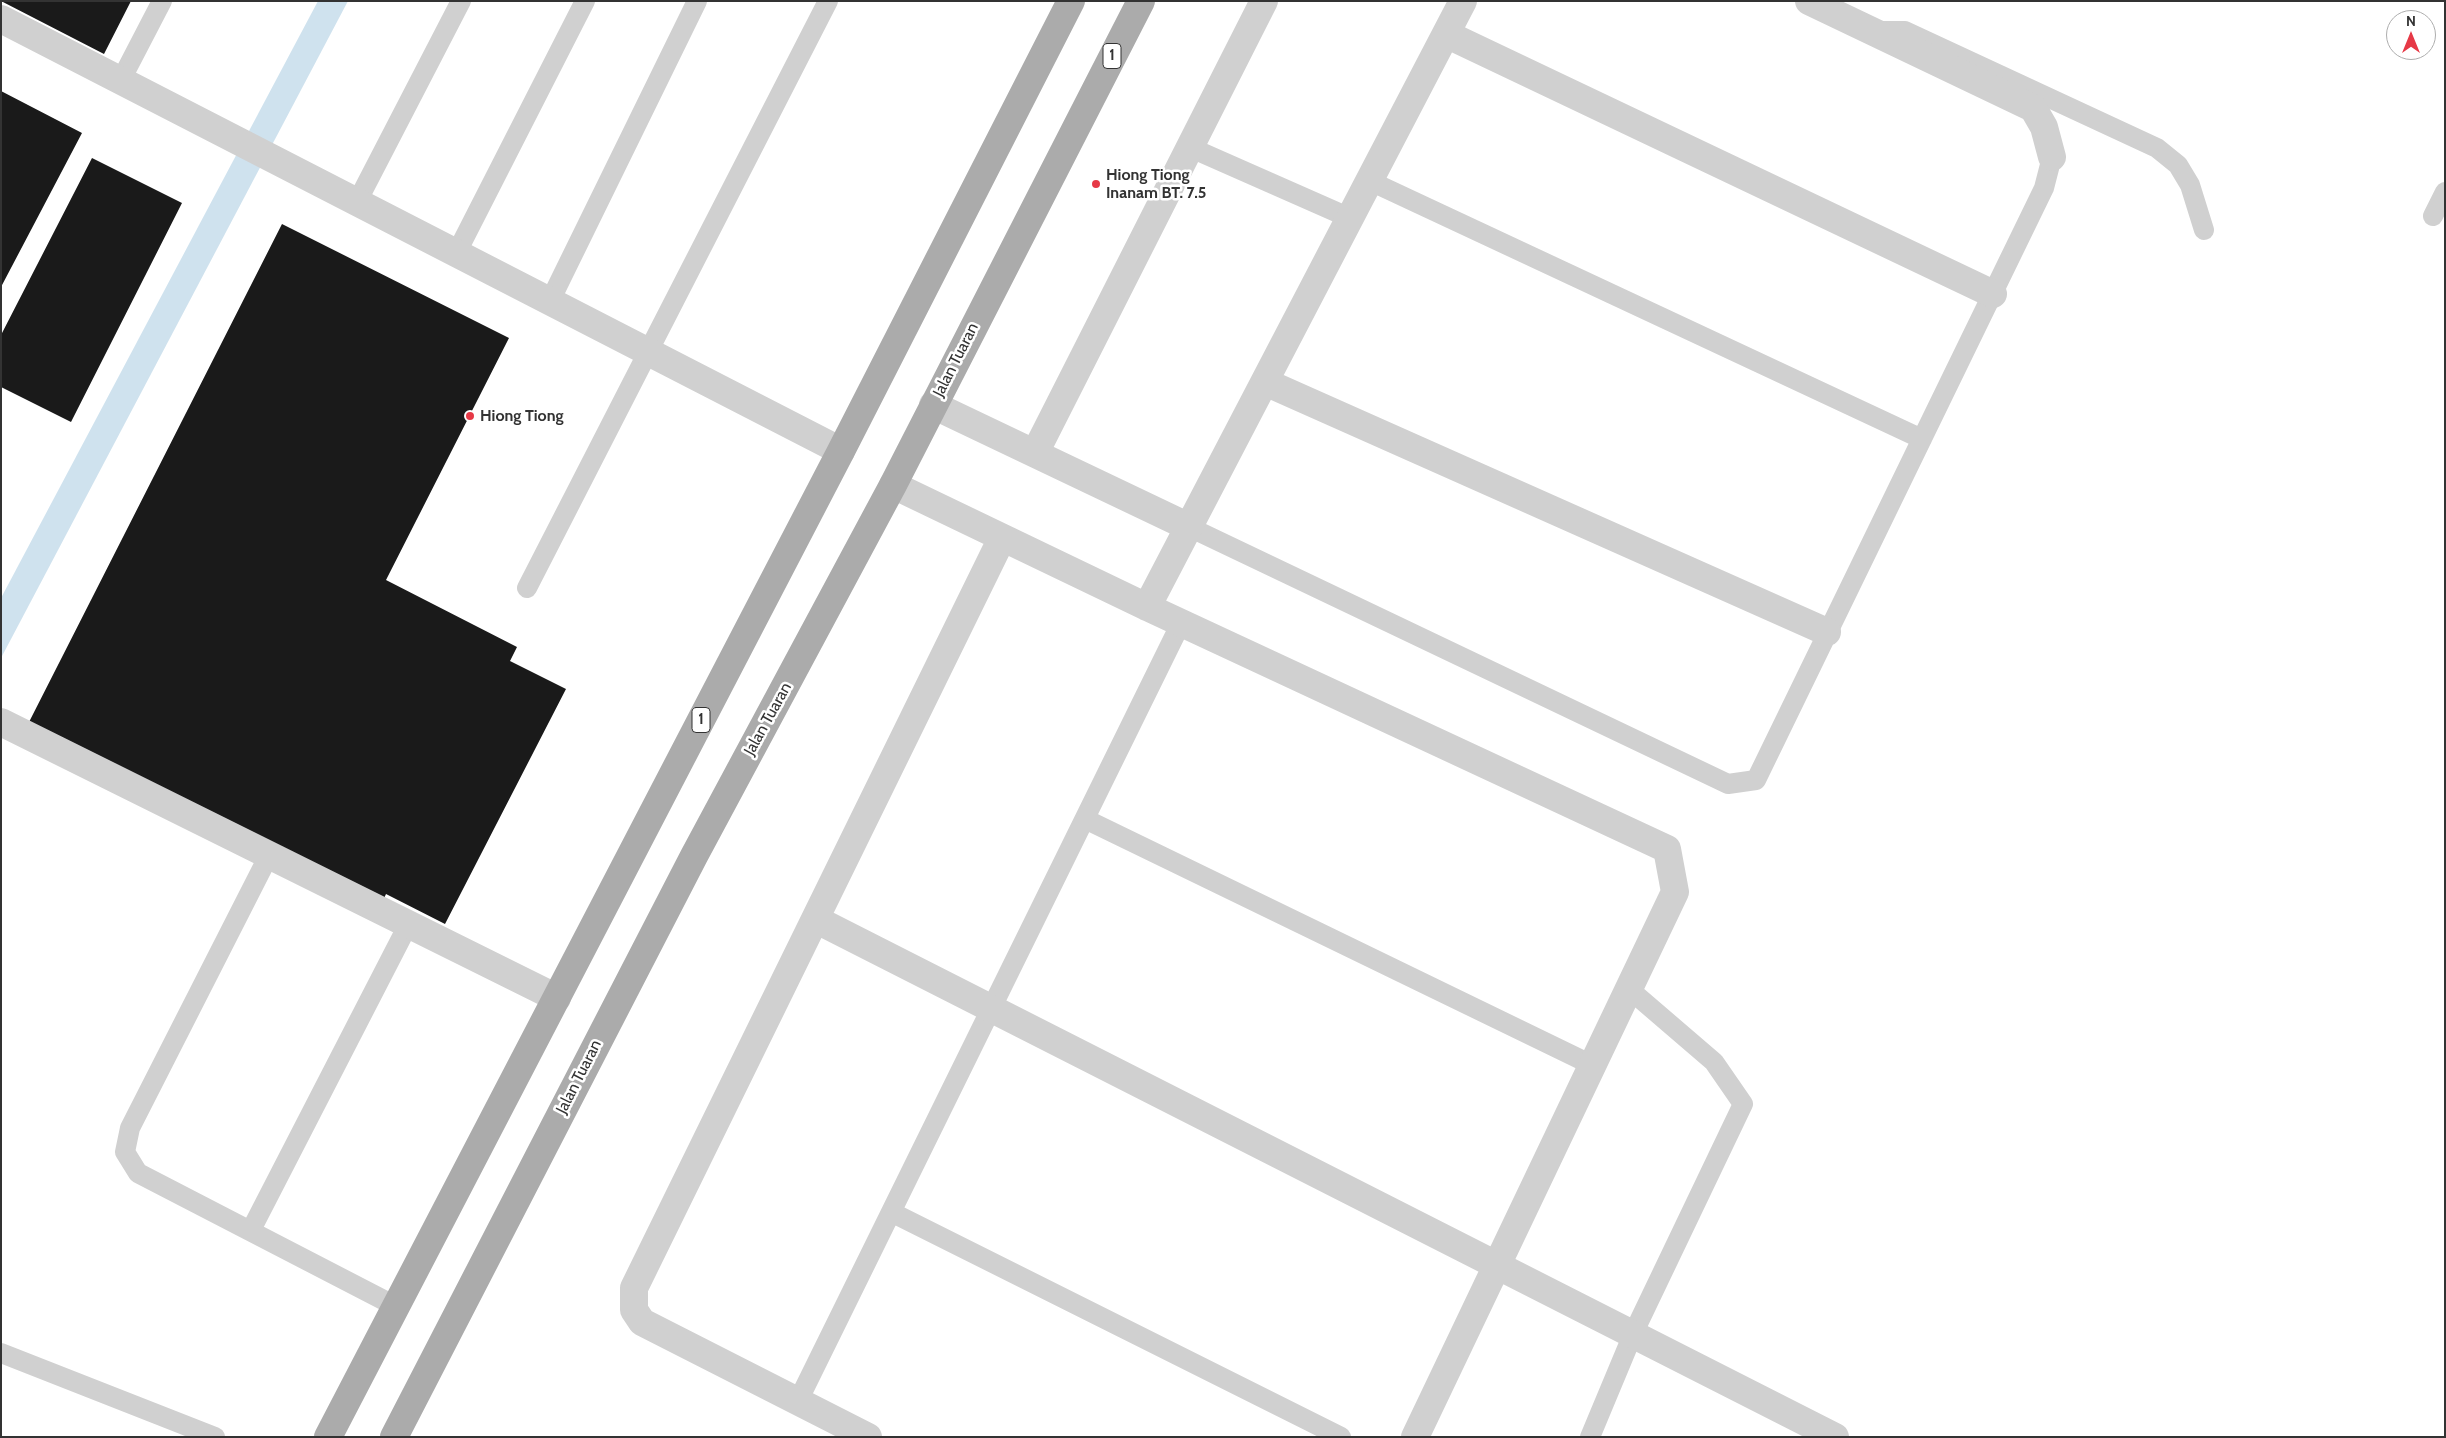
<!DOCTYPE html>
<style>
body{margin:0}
#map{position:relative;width:2446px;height:1438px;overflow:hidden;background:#fff;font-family:Cabin,sans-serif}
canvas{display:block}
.frame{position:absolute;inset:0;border:2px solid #333;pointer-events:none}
.north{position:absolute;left:2386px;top:10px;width:50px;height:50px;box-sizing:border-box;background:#fff;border:1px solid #adadad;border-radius:50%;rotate:0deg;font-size:14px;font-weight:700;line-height:20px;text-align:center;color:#333}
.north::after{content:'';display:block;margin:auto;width:18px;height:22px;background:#e63946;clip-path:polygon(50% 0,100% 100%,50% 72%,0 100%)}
</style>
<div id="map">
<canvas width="2446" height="1438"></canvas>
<div class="frame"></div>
<div class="north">N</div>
</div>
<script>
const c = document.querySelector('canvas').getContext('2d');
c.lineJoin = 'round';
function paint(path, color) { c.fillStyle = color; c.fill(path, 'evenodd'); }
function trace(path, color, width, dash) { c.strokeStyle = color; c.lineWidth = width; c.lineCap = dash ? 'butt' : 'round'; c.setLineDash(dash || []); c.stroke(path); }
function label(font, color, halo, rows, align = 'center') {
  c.font = font + ' Cabin,sans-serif'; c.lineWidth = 5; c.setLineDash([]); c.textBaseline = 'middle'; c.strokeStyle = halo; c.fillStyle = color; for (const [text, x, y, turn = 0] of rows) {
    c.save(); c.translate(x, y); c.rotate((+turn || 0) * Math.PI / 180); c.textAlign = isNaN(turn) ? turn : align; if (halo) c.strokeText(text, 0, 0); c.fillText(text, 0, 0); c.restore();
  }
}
paint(new Path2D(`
 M318,1h30l-347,657v-60z`), '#cfe2ee');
paint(new Path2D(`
 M1,1h130l-27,53z
 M1,91l81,42 -81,154z
 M92,158l90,45 -111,219 -70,-35v-52z
 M282,224l227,114 -123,242 131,67 -7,14 56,28 -121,235 -59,-30 -6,13 -353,-181z`), '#1a1a1a');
trace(new Path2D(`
 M1877,31h28l252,117 21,17 12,20 14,45
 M121,80l41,-79
 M1189,147l161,71
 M1370,181l552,258
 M357,202l104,-201
 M2433,216l12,-24
 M457,252l128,-251
 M550,301l147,-300
 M1189,527l539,257 28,-4 288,-592 8,-31
 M527,588l301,-587
 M1085,819l507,246
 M269,855l-139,273 -5,24 13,21 259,134
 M891,1212l450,225
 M251,1230l157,-305
 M1,1353l214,84
 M798,1401l383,-778
 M1590,1437l43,-103 110,-230 -29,-42 -85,-73`), '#d0d0d0', 20);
trace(new Path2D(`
 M1809,1l224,107 11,19 8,30
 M1,19l840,432
 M1446,34l547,260
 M1265,382l562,250
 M933,405l256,122
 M1035,453l229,-452
 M893,485l254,122 520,242 8,43 -260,545
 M1147,607l316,-606
 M1,722l556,276
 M815,919l1020,518
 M868,1437l-226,-115 -8,-12v-22l368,-750`), '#d0d0d0', 28);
trace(new Path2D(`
 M328,1437l513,-986 230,-450
 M394,1437l300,-581 199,-371 248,-484`), '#ababab', 28);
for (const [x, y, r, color] of [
 [1096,184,5,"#e63946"],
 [470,416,5,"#e63946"]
]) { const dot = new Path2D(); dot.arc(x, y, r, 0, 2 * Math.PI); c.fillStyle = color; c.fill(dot); trace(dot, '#fff', 2); }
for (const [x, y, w] of [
 [1112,56,18],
 [701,720,18]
]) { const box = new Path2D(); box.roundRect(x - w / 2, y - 12.5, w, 25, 4); c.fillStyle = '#fff'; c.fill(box); trace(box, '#333', 1); }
label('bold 15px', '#333', null, [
 ["1",1112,56],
 ["1",701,720]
]);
label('bold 16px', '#333', '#fff', [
 ["Hiong Tiong",1106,175],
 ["Inanam BT. 7.5",1106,193],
 ["Hiong Tiong",480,416]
], 'left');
label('16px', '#333', '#fff', [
 ["Jalan Tuaran",956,360,-63],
 ["Jalan Tuaran",768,719,-61],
 ["Jalan Tuaran",579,1077,-63]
]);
</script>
